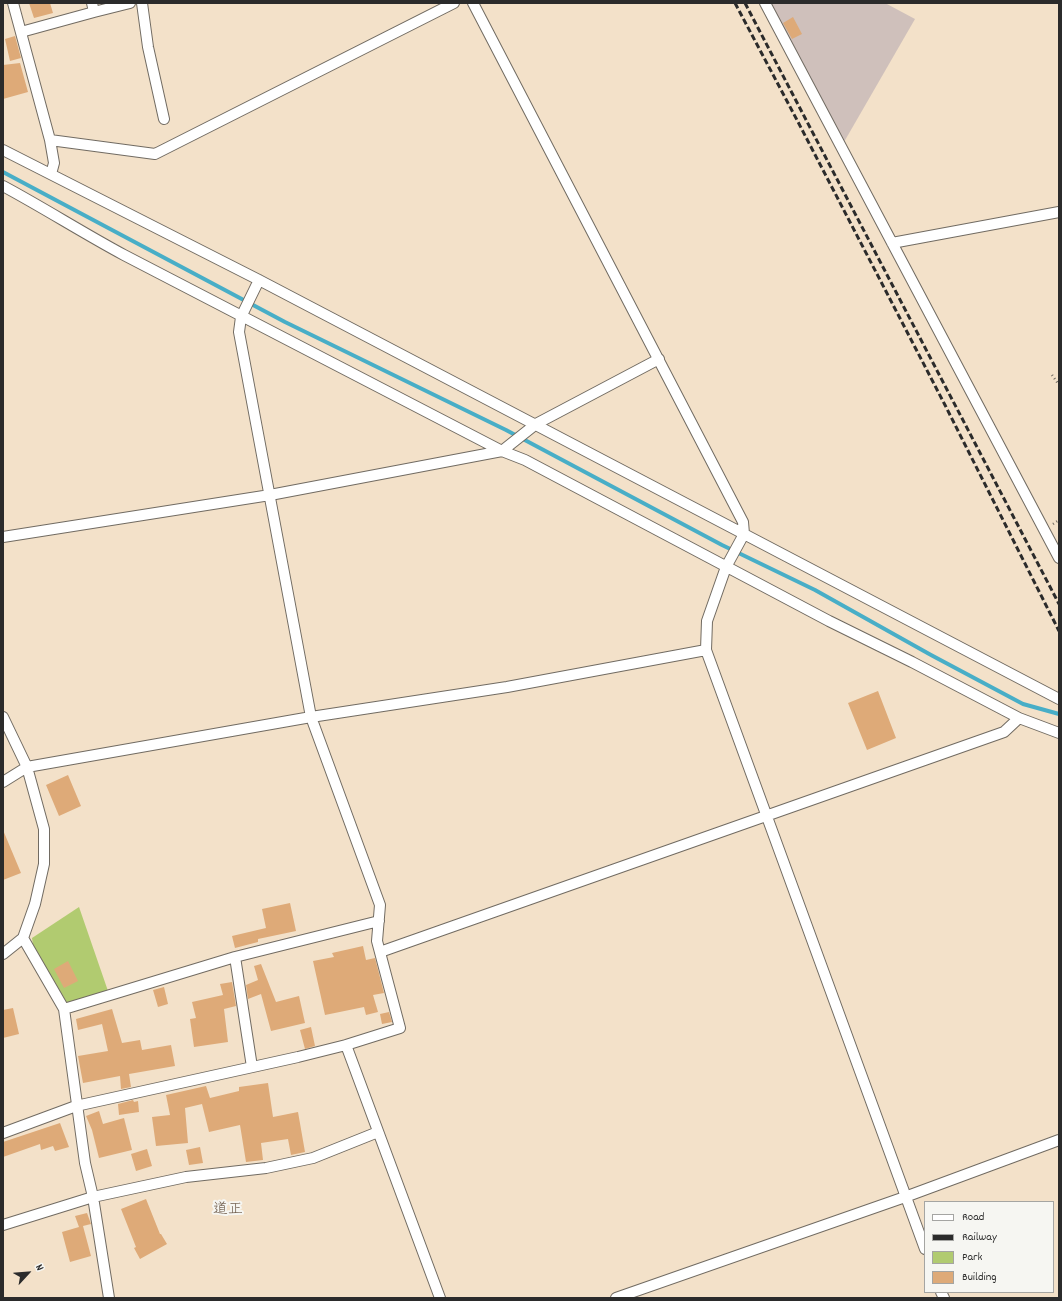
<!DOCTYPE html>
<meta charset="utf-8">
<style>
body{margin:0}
#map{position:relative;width:1062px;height:1301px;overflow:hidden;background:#f3e1c9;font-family:Dekko,sans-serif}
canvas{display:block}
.frame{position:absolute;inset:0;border:4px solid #2b2b2b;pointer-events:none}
.legend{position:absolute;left:924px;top:1201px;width:130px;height:92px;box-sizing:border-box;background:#f6f6f2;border:1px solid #a5a5a2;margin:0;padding:5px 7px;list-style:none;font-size:12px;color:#2b2b2b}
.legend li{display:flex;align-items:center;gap:8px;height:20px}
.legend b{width:20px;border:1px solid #a5a5a2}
.north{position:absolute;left:8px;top:1253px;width:40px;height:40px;-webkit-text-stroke:3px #f6f6f2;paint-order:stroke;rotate:64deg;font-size:11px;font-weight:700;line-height:16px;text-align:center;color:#2b2b2b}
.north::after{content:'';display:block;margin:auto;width:14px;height:18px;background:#2b2b2b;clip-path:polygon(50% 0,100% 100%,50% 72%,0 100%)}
</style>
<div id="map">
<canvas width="1062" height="1301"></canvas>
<div class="frame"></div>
<ul class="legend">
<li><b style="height:5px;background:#fff"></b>Road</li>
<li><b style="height:5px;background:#2b2b2b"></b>Railway</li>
<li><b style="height:11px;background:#b1cb70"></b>Park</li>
<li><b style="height:11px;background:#deaa78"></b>Building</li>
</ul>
<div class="north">N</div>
</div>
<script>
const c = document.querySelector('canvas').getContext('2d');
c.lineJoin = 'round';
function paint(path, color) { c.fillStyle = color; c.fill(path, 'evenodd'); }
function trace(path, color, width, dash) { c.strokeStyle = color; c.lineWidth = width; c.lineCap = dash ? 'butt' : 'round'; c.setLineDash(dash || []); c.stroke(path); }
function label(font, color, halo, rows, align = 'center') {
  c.font = font + ' Dekko,"Klee One",sans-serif'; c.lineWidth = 4; c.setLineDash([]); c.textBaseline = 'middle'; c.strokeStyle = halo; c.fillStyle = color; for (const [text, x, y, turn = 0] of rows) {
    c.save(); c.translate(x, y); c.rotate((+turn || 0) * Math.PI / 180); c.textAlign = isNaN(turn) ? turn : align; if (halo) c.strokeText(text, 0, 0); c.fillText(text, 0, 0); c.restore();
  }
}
paint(new Path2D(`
 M768,3h117l30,16 -71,123z`), '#cfc0bb');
paint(new Path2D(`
 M79,907l29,84 -41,12 -34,-58 -1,-7z`), '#b1cb70');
trace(new Path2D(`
 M3,172l282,150 221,108 216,115 93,45 116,65 92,49 36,10`), '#48aec7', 4);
paint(new Path2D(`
 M29,3h21l3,10 -19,5z
 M793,17l9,17 -10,5 -9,-16z
 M15,36l6,22 -11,3 -5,-22z
 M20,63l8,29 -25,7v-34z
 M878,691l18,47 -29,12 -19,-47z
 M68,775l13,31 -22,10 -13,-31z
 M3,830l18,43 -18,7z
 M290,903l6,28 -38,8v3l-23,6 -3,-12 34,-8 -4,-19z
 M363,946l3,14 9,-2 9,35 -11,2 5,17 -12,3 -2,-8 -39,8 -12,-54 21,-4 -2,-4z
 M68,961l10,20 -14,7 -10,-19z
 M261,964l15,38 23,-6 6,27 -34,8 -10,-37 -13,5 -2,-14 12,-5 -4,-14z
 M232,982l4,24 -12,3 4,33 -34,5 -4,-28 6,-1 -4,-16 31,-7 -3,-11z
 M164,987l4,17 -10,3 -5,-17z
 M13,1008l6,26 -16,4v-28z
 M112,1009l10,34 18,-3 2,10 29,-5 4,21 -46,8 2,13 -10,2 -1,-13 -37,7 -5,-27 30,-5 -6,-27 -24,6 -2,-11z
 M389,1012l3,10 -10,2 -2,-10z
 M311,1027l4,19 -10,3 -5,-19z
 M268,1083l5,34 25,-5 7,40 -14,3 -3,-16 -27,4 2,17 -17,2 -6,-37 -31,7 -7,-28 -17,4 3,35 -32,3 -4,-29 18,-2 -4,-20 40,-9 4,12 29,-7v-4z
 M133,1100l1,2 4,-1 1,11 -20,3 -1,-11z
 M99,1111l4,13 21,-6 8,32 -33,8 -7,-28 -6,-14z
 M60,1123l9,24 -14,4 -2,-5 -12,4 -1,-6 -37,13v-15z
 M200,1147l3,16 -14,2 -3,-15z
 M147,1149l5,17 -16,5 -5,-17z
 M146,1199l14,35h1l6,10 -27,15 -6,-11 2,-1 -15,-38z
 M87,1213l4,11 -8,2 8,30 -21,6 -8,-30 17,-5 -4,-11z`), '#deaa78');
const street = new Path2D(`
 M13,3l37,137 105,14 299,-151
 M92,3l2,9 36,-9
 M142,3l6,44 16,72
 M473,3l270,519 1,12 -18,33 -19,54 -1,29 219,599
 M765,3l294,555
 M21,32l73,-20
 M50,140l4,23 -3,11
 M3,150l256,130 800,419
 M3,186c41,22 80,47 121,69 125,66 252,130 378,196l23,9 304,161 83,41 107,56
 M892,243l167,-31
 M3,537l267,-42 232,-44 34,-27 123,-65
 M3,717l24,50 17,62v35l-9,40 -12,34 -20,16
 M3,782l24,-15 284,-50 196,-30 199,-37
 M23,938l41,71 21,154 8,34 16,101
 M380,952l624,-220 15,-14 40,15
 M235,957l144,-36
 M64,1009l171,-52 17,110
 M346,1045l94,253
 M3,1133l73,-27 222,-49 48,-12 54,-17 -23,-87 3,-36 -69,-188 -72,-385 2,-15 18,-37
 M3,1225l90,-28 93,-20 80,-9 47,-10 65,-26
 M941,1292l3,6
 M616,1298l289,-101 154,-57`);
trace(street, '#716b62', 12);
trace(new Path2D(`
 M1052,375l7,10
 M1053,524l6,-4`), '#716b62', 2.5, [1, 3]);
trace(street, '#fff', 10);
trace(new Path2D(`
 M735,3l62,117 148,285 114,226
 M745,3l314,601`), '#2b2b2b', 3, [6, 3]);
label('15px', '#6a5746', '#f6f6f2', [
 ["道正",228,1211]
]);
</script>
